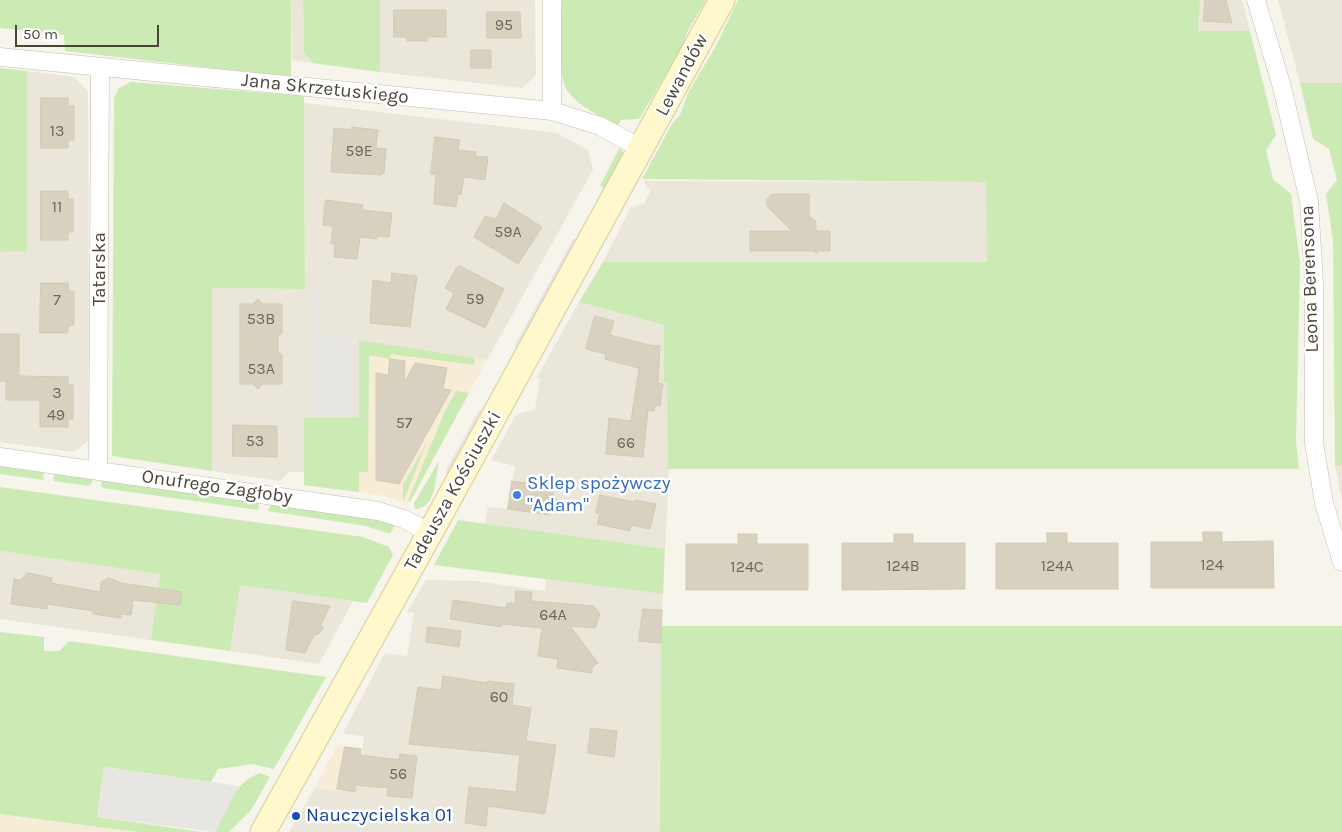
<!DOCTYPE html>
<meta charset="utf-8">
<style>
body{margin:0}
#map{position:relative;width:1342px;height:832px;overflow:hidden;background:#f6f4eb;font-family:Karla,sans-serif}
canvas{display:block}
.scale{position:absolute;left:15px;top:25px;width:144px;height:22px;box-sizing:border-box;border:2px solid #4b4538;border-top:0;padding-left:6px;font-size:15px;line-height:18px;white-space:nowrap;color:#4b4538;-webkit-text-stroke:4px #fff;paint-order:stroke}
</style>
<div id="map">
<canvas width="1342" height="832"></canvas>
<div class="scale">50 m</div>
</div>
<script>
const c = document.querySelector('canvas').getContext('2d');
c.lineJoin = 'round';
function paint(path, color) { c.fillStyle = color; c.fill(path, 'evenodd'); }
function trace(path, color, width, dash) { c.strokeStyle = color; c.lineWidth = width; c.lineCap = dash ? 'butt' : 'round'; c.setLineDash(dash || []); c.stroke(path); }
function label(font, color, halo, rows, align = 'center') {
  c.font = font + ' Karla,sans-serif'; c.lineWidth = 5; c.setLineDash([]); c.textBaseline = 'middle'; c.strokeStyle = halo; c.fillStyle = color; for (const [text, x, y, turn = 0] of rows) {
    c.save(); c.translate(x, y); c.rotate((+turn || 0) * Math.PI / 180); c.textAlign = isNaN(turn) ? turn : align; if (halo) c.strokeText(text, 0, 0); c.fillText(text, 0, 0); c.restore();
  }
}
paint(new Path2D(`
 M291,0h12l1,52 8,11 -20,-3z
 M380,0h155l1,75 -14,13 -142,-16z
 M1200,0h42l8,31h-52z
 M1278,0h64v83h-42z
 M27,71l47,6 14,15 1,348 -15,12 -74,-10v-190l27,-2z
 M304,103l253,30 31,17 5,20 -106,190 -128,-19v151l-55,-7v-13h-15l-9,9 -68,-10v-183l93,1z
 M644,181l342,1 1,80h-384l28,-55 13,-3 7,-14 -4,-2z
 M579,302l85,23v56l3,1 2,92 -4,75 -180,-24 3,-18 20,2 7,-43 -24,-6 25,-45 19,-6 5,-30 -3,-2z
 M1335,466h7v35z
 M0,551l160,23 -9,66 -151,-21z
 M546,579l117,15 -2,32 -1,206h-371l26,-44 40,4 9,-55 -21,-4 42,-80 22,3 7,-43 -7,-1 19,-32 48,1 71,10z
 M239,585l114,16 -34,63 -89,-13z`), '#eae6d9');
paint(new Path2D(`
 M359,340l128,20 -76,140 -5,4 -22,-8 -25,-4z
 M337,745l24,3 -6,44 -40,-4z
 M0,814l137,18h-137z`), '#f7edd7');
paint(new Path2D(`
 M0,0h291v77l-226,-26 -1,-16 -64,-7z
 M303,0h77v72l-68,-9 -8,-11z
 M562,0h144l-19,32 -5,16 -43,71 -18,1 -3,6c-17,-10 -40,-19 -51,-36 -10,-15 -5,-70 -5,-90z
 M738,0h462l-2,31h52l26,104 -10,15 7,29 18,15 9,69 -4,178 3,28h-631l-1,-87h-3v-57l-85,-23 24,-40h384l-1,-80 -344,-3 30,-55 8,-9 8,-22 28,-47z
 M0,68l27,3v180l-27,1z
 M131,82l173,14 1,193 -93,-1v183l-100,-15 2,-358 5,-10z
 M1300,83h42v383h-7l-2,-226 -7,-46 11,-14 -8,-31 -16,-10z
 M620,147l3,6 -17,36 -6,-3z
 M359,340l116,18 -1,7 -83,-11 -1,5 -21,-4 -1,117h-9v20l-55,-7v-67l55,-1z
 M456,391l13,2 -58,107 -4,3 38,-92z
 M427,442l-24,60v-17z
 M439,461c-4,16 -2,47 -24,48l-1,-6z
 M0,466l43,6 1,8 -44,-6z
 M57,474l36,5 -2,5 -2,2 -36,-5 1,-6z
 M101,480l156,22 2,3 -1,5 -156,-22z
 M0,487l363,50 26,10 4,8 -26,48 -127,-18 -10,66 -79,-11 9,-66 -160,-23z
 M271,504l98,14 26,7 -5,9 -24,-8 -98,-15z
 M458,520l207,29 -2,45 -229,-29z
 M661,626h681v206h-682z
 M0,632l44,5v14h15l10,-10 257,36 -52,92 -21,-5 -35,5 -7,13 -107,-15 -7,50 106,15h-66l-137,-18z
 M260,773l10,4 -19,33 -22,22h-14c11,-22 19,-50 45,-59z`), '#ccebb4');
paint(new Path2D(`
 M581,238l-63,116 -3,-9 58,-106z
 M308,287l13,2 1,44 30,5 -1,80h-42z
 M488,407l-41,75 -1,-12 33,-60z
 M104,767l107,15 28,4 -24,46 -118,-15z`), '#e8e6e2');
const building = new Path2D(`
 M1205,0h21l6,23 -28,-2z
 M394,10h52v27h-19v4h-20v-4h-13z
 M487,12h33l1,26h-34z
 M471,50h20v18h-20z
 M41,98h27v8h6v34h-6v8h-27z
 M352,127l26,3 -2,18 10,1 -2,24 -3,2 -50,-3 3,-44 18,2z
 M435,137l25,3 -2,10 18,2 -1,4 13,1 -3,23 -21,-3 -3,18 -3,-1 -2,13 -22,-3 2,-29 -5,-1z
 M41,191h27v8h5v33h-5v8h-27z
 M772,194h37v22l7,6v9h14v20h-13v3l-3,-3h-64v-20h42l-25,-25v-7z
 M326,200l37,5 -1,5 30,3 -3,24 -12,-1 -1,3 -16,-2 -3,22 -23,-2 1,-13h-4l2,-18 -10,-1z
 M504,203l38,24 -24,37 -44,-27 11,-21 11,3z
 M460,266l44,23 -19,39 -39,-19 8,-16 -9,-5 12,-21z
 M392,273l25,3 -7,51 -40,-4 3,-43 18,3z
 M41,283h27l1,8h5v34l-6,1v7h-28z
 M258,299l5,5h19v29l-4,3v16l4,3v29h-19l-5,5 -5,-5h-13v-80h13z
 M595,316l19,5 -4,14 39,10 11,1 -2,37 5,1 -3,22 -5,-1 -1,6 -6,-1 -5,47 -37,-3 3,-36 22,3 8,-53 -34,-9 1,-5 -20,-5z
 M0,334h19v42l49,1v8h5v34h-5v8h-28v-27h-34v-19h-6z
 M390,359l15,2 -1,22 11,-20 32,5 -4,21 8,1 -52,94 -23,-4v-107l12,2z
 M233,425l44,1v31l-44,-1z
 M512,481l42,6 -1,8 6,7 -8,5 -1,8 -42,-6z
 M600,495l34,7 1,-2 21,4 -6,25 -19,-4 -1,6 -33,-7 3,-10 -4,-1z
 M1203,532h19v10l51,-1 1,47h-123v-46h52z
 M1047,533h20v10h51v46h-122v-46h51z
 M738,534h19v10h51v46h-122v-46h52z
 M894,534h19v9h52v46l-123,1v-47h52z
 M28,573l24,5 -1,5 49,9 1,-10 8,-4 12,5 61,9 -2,13 -47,-5 -2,15 -10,-1v4l-28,-4v-3l-46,-7v5l-36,-5 3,-25 6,1z
 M516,591l16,1 -1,9 63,5 6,8 -5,14 -25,-2 28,37 -6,4v6l-35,-5 1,-9 -20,-3 4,-28 -40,-4 -1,3 -51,-8 3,-19 53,8 1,-5h8z
 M293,601l37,5 -9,18 2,4 -4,6 -5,1 -9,18 -19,-3z
 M643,609l19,1 -1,33 -22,-2z
 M428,627l33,4 -2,16 -33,-5z
 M443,676l44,7 1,-2 26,3 -2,21 19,3 -5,33 30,4 -11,69 -57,-8 -2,20 -21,-3 4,-36 47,5 4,-37 -111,-11 9,-57 23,3z
 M591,728l26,3 -3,26 -26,-4z
 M345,747l16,2 -1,6 39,5 1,-6 17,2 -5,42 -25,-2 1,-8 -32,-3 -1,7 -18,-3z`);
paint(building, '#d8d1c0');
trace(building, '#d3cab3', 1);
const street = new Path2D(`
 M552,0v111
 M1256,0l26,87 27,114 5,83v159l10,60 18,59
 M0,57l552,54 48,15 42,23
 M0,457l378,54 26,8 26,14
 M98,471l2,-404`);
const secondary = new Path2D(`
 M263,832l167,-299 292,-533`);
trace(street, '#c2bdad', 19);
trace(secondary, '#d7cc9a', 27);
trace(street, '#fff', 18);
trace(secondary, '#fff8cc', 25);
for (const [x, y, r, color] of [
 [517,495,5,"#3f7fe0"],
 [296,816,5,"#1a4fb4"]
]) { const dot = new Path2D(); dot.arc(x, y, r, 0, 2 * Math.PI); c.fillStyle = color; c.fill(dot); trace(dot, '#fff', 2); }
label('16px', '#6e685a', null, [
 ["95",504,25],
 ["13",57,131],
 ["59E",359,151],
 ["11",57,207],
 ["59A",508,232],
 ["59",475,299],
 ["7",57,300],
 ["53B",261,319],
 ["53A",261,369],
 ["3",57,393],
 ["49",56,415],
 ["57",404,423],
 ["53",255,441],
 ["66",626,443],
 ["124",1212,565],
 ["124B",903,566],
 ["124A",1057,566],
 ["124C",747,567],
 ["64A",553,615],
 ["60",499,697],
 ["56",398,774]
]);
label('19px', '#4b4538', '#fff', [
 ["Lewandów",682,75,-62],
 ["Jana Skrzetuskiego",325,89,6],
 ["Tatarska",100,269,-90],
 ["Leona Berensona",1310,279,-92],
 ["Onufrego Zagłoby",217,487,8],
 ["Tadeusza Kościuszki",453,491,-61]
]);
label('19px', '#366cbe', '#fff', [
 ["Sklep spożywczy",527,484],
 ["\"Adam\"",527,506]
], 'left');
label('19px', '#164399', '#fff', [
 ["Nauczycielska 01",306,816]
], 'left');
</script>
